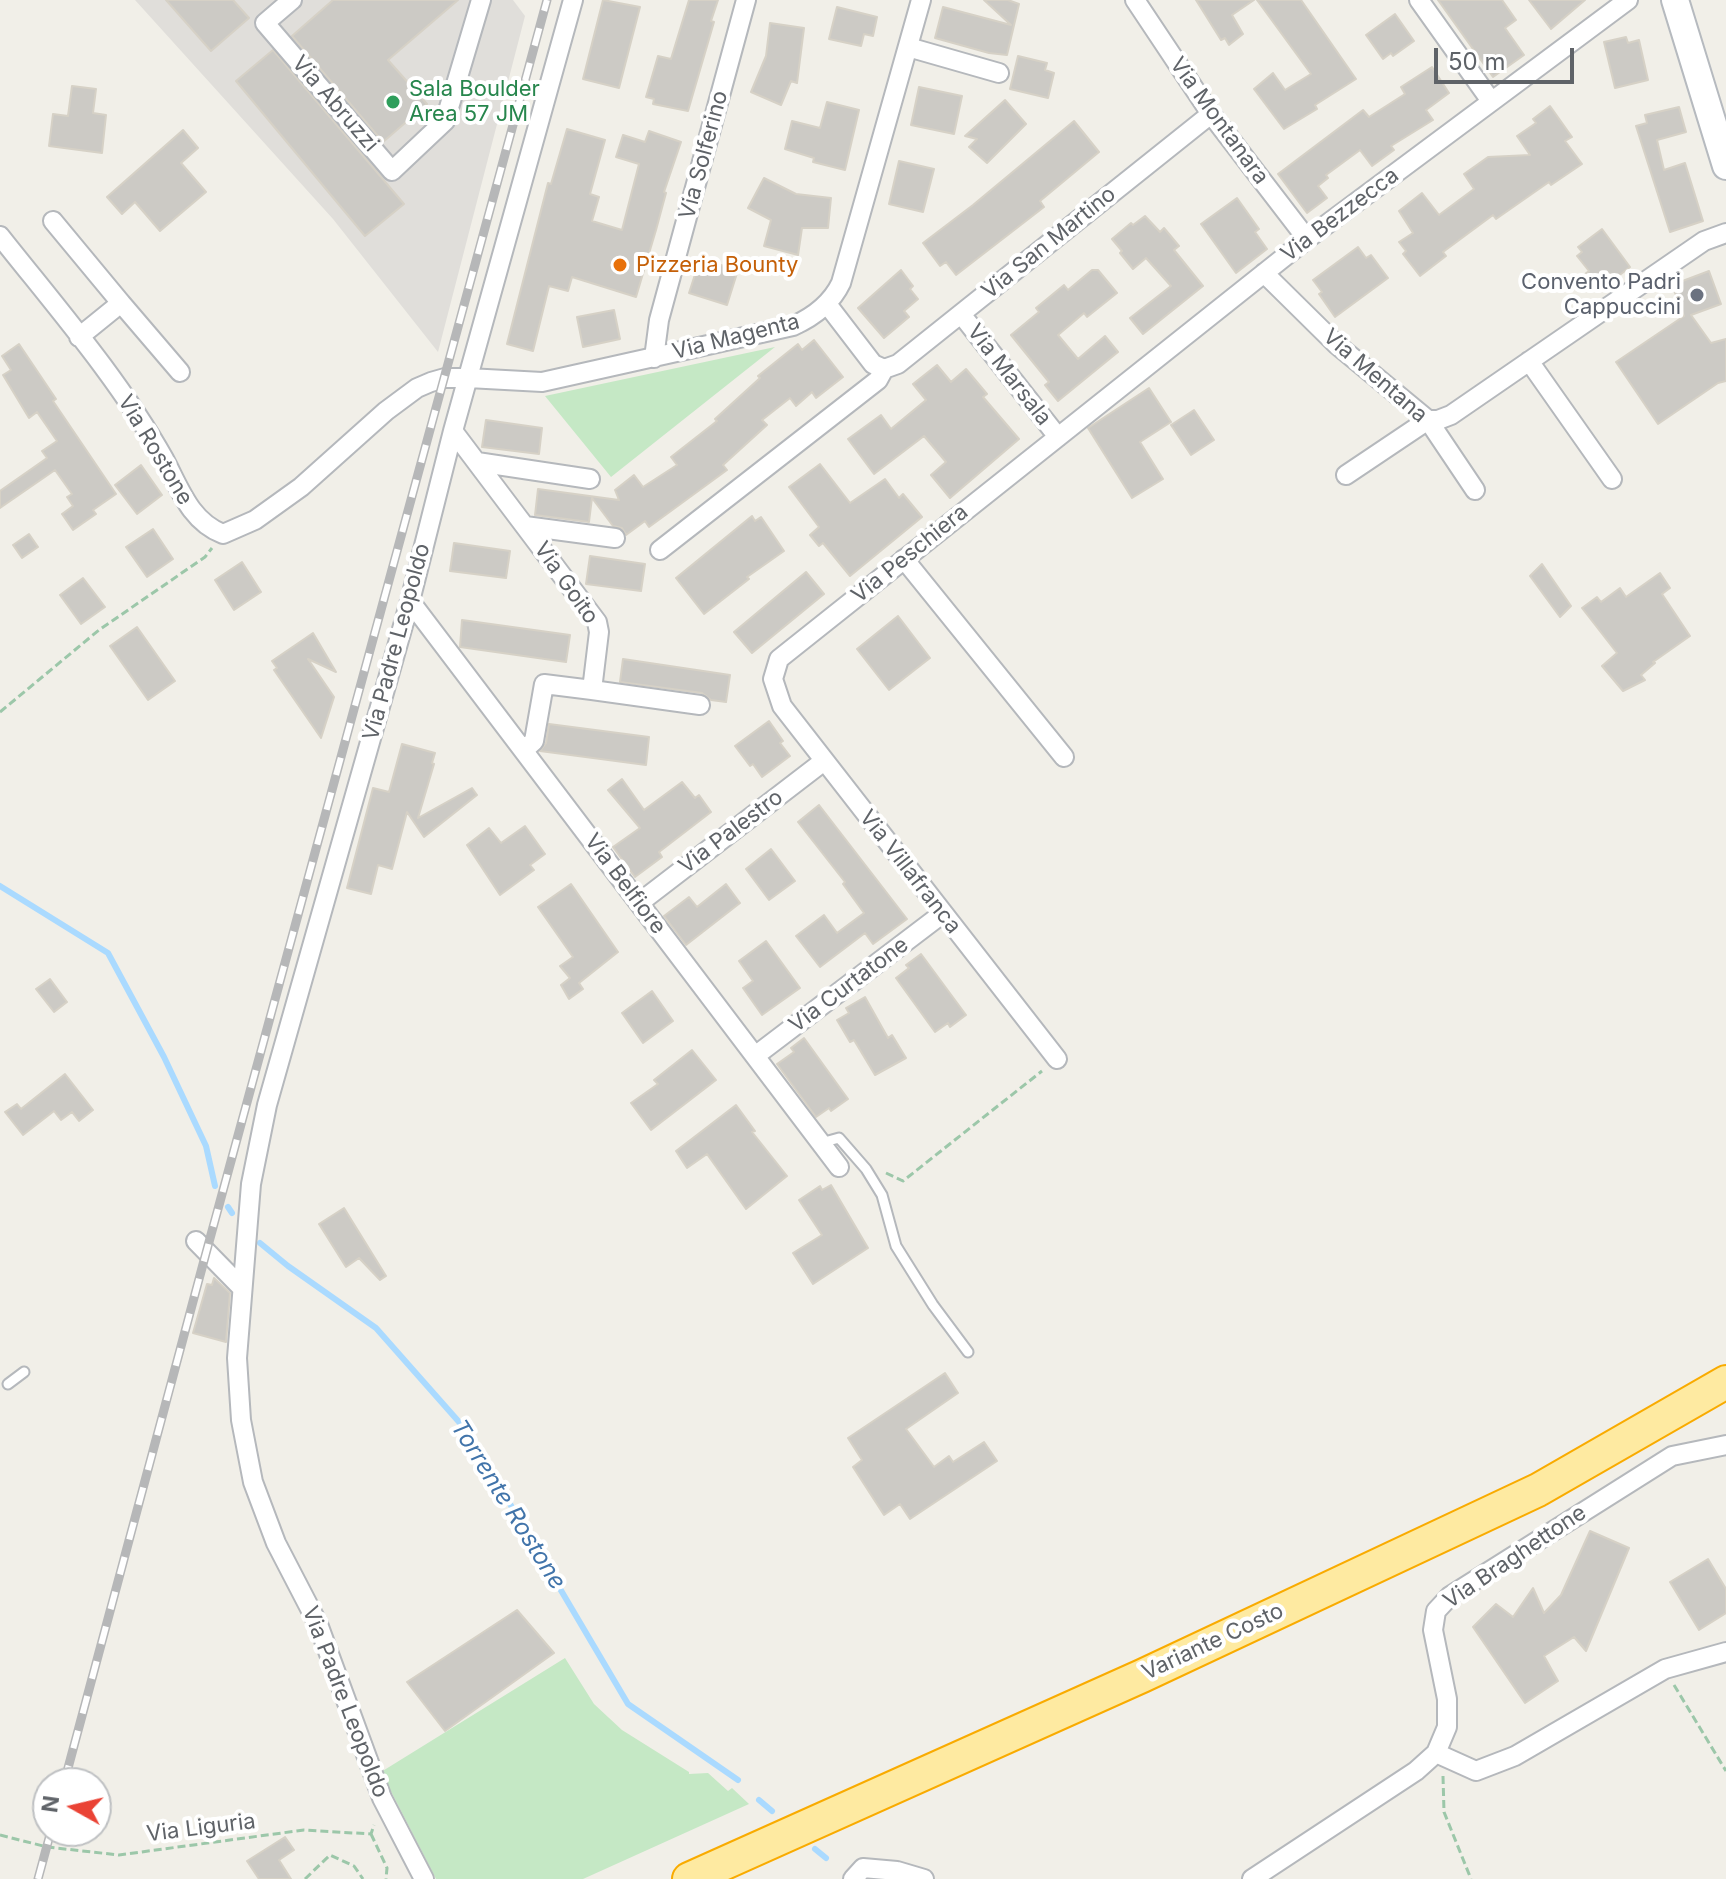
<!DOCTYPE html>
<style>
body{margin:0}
#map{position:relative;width:1726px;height:1879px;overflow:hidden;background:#f1efe8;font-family:Inter,sans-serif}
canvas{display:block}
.north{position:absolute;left:32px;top:1767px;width:80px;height:80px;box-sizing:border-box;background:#fff;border:2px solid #bfc1c3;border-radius:50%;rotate:278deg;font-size:22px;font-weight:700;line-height:32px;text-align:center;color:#5f6368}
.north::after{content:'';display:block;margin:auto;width:28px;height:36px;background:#ea4335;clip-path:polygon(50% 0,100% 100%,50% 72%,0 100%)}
.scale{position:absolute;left:1434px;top:48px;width:140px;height:36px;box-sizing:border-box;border:4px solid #5f6368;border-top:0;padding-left:10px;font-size:24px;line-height:28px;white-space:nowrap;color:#5f6368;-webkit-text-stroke:6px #fff;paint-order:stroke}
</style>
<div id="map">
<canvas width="1726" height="1879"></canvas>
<div class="north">N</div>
<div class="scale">50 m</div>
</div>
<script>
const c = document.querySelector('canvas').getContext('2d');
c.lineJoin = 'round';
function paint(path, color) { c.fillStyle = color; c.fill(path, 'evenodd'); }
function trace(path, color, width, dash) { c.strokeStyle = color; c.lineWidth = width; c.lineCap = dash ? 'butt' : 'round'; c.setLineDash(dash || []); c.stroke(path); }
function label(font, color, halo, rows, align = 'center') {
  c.font = font + ' Inter,sans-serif'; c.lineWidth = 8; c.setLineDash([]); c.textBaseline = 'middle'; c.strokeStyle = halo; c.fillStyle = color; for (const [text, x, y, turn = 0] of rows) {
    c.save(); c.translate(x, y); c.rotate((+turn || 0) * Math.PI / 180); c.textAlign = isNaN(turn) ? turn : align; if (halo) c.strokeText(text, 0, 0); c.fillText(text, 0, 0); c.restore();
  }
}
paint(new Path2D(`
 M135,0h378l12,16 -87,336 -105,-133z`), '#e0deda');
paint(new Path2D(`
 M775,347l-164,130 -66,-81z
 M565,1658l29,46 28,26 67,42v2l19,-1 20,18 4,-3 17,16 -166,75h-147l-55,-107z`), '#c5e8c5');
trace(new Path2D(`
 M0,886l108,67 56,104 42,89 9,40
 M228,1207l4,6
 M260,1243l28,23 88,62 91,103 161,273 110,76
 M759,1800l13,11
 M815,1849l11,9`), '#aadaff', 6);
const building = new Path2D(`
 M166,0h67l16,18 -38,33z
 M333,0h125l-70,60 39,44 -44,38 -91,-106z
 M603,0l37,7 -21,81 -36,-9z
 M689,0h29l-7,21 3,1 -26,89 -35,-7 1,-5 -8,-2 12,-41 13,3z
 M984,0h24l11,4 -12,51 -18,-2 -54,-15 8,-31 68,18z
 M1196,0h58l-22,15 11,19 -14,11 -4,-7 -4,2z
 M1257,0h44l55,79 -41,26 2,4 -33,20 -30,-40 19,-16 12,17 26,-16z
 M1438,0h64l14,20 -11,8 19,27 -31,22z
 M1529,0h56l-34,29z
 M837,7l40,10 -4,19 -9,-2 -3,12 -32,-7z
 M1395,14l19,27 -21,15 -2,-3 -8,6 -17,-24z
 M770,23l34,5 -7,55 -6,-2 -10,24 -30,-13 15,-36z
 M1626,37l2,6 11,-3 9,40 -33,8 -11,-46z
 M273,50l131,154 -39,32 -129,-155z
 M1018,56l29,7 -2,7 9,3 -6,25 -38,-9z
 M1432,67l17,26 -23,17 7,10 -42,26 3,4 -22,16 -12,-16 -34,25 2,3 -10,8 9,12 -20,15 -29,-39 85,-64 6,7 36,-23 -4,-7z
 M72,86l24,3 -3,24 13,2 -4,38 -53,-7 4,-32 15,2z
 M919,87l43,9 -8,38 -43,-9z
 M1005,100l21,24 -39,39 -18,-16 8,-8 -12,-3z
 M827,102l32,8 -14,60 -32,-8 1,-4 -29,-9 7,-28 28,7z
 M1550,106l22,31 -7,4 17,23 -31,21 -2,-3 -53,37 -3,-4 -50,37 3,4 -26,20 -17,-22 3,-3 -7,-9 14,-9 -14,-22 23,-18 17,22 35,-26 -10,-15 24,-17 42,-2 -13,-19 19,-13 -3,-4z
 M1679,107l7,25 -29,8 7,30 21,-7 18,58 -33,11 -34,-106 11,-3 -2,-8z
 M1074,121l25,31 -59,49 4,6 -88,68 -10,-13 -6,4 -17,-23 50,-38z
 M567,129l38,11 -15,54 9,3 -7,24 30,9 17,-66 -23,-7 7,-22 22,7 4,-11 32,11 -17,50 2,1 -10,37 -20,67 -64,-20 -4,14 -19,-5 -16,65 -26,-7 41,-161 3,1z
 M183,130l15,18 -17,15 25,29 -46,39 -25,-29 -13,12 -15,-17z
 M899,161l35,8 -11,43 -34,-8z
 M764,178l32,16 35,4 -3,30h-26l-4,27 -34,-9 7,-26 -23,-12z
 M1237,198l22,31 -4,3 12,17 -31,24 -35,-49z
 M1145,216l15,16 4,-4 15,18 -5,4 29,36 -60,48 -13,-16 41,-32 -25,-28 -13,11 -13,-16 2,-2 -10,-12 19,-16 2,2z
 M1602,229l28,38 -18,14 -3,-4 -14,11 -10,-14 4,-3 -12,-15 5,-4 -4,-5z
 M1358,247l8,11 5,-3 17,23 -53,39 -16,-23 3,-2 -9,-12z
 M700,259l38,11 -11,35 -38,-12z
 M901,270l12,16 -3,3 8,10 -14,12 5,6 -25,21 -26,-30z
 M1092,270h6l19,23 -30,24 -3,-4 -26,22 20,24 27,-23 13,16 -60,49 -13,-16 4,-3 -38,-47 28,-23 -3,-4 28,-23 4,5z
 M1709,271l12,33 -30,11 20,28 15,-4v42l-8,2 -60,41 -42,-62 68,-46 -12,-31z
 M614,310l6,29 -37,8 -6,-30z
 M814,340l29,37 -27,21 -4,-6 -16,14 -6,-8 -28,22 5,5 -44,40 4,5 -78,57 -4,-6 -19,14 -4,-7 -9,-2 -21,-28 -3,24 -54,-7 3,-26 81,11 -4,-10 19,-15 9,12 34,-22 -6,-8 46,-36 -2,-2 45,-41 -2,-2 40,-32 4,6z
 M19,344l37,55 -3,2 63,93 -23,16 3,4 -23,16 -11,-16 11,-8 -6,-9 5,-3 -17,-24 -55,38v-17l47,-33 -5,-7 15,-10 -20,-29 -8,6 -26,-43 8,-5 -9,-14z
 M937,365l14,17 15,-13 21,25 -4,3 36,42 -69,59 -19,-23 15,-13 -22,-26 -50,38 -26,-35 33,-24 10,14 35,-29 -13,-16z
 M1149,388l22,34 -31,20 23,37 -31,19 -44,-70z
 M1194,410l20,30 -23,15 -20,-30z
 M486,420l56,8 -3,26 -57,-7z
 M820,464l30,39 35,-24 14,19 4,-4 19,23 -72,59 -27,-33 -4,3 -9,-11 9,-8 -30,-40z
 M141,465l21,30 -25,19 -22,-29z
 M752,516l3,5 6,-4 23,34 -37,26 2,2 -45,35 -28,-36z
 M153,529l20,30 -26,18 -21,-30z
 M29,534l9,13 -16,11 -9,-13z
 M454,543l56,8 -4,27 -56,-7z
 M590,556l55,8 -4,27 -55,-7z
 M242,562l19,30 -27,18 -19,-30z
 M1542,564l29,42 -11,11 -30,-41z
 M806,572l18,22 -72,59 -18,-21z
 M1660,573l10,15 -8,6 28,42 -37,26 2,1 -14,12 4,5 -22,11 -21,-25 15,-13 -35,-45 15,-11 4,5 19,-14 6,9z
 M83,578l22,29 -24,17 -21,-29z
 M898,616l32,42 -41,32 -32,-41z
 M462,620l108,15 -4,27 -106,-15z
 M137,627l38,54 -27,19 -38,-54z
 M313,633l23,39 -28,-13 26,38 -13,41 -47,-68 3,-2 -5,-7z
 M623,659l107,16 -4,27 -15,-2 -9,-7 -82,-11z
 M769,721l14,20 -3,2 10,13 -28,21 -9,-13 -3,2 -15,-20z
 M549,724l100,13 -3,28 -106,-14 6,-8z
 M402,744l33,9 -3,10 2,1 -16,54 54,-30 5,7 -53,42 -17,-25 -15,57 -14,-4 -7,29 -24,-6 26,-100 16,4z
 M622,779l22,31 38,-28 13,16 4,-3 12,17 -52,40 3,5 -27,20 -22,-30 27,-19 -32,-38z
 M819,805l88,114 -34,25 -8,-11 -45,34 -24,-31 28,-21 13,18 27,-20 -21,-29 2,-2 -47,-60z
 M525,826l20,28 -15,11 4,5 -34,25 -33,-50 22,-17 12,15z
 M771,849l24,32 -26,19 -23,-31z
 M571,884l47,68 -39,31 4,6 -14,10 -8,-14 9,-7 -10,-12 13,-9 -35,-50z
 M726,884l14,19 -54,42 -22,-29 25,-19 8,10z
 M766,941l34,47 -38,27 -19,-27 10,-7 -14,-20z
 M921,954l45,61 -16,12 -2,-4 -13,9 -39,-54 13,-10 -3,-3z
 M50,979l17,23 -13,10 -18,-23z
 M652,991l21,30 -30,22 -21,-30z
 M865,997l23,41 4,-3 14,23 -31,17 -21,-35 -4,2 -13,-22 12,-7 -3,-5z
 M804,1038l44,61 -17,12 -2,-3 -13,9 -39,-53 17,-12 -3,-4z
 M692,1050l24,30 -65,50 -20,-27 27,-19 -4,-4z
 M65,1074l28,36 -14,11 -7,-9 -11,8 -7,-9 -31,24 -18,-23 12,-8 4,5z
 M736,1105l19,26 -3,1 35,44 -41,33 -39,-55 -20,14 -11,-17z
 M831,1185l37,63 -55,36 -20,-31 29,-18 -23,-35 21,-14 2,4z
 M344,1208l42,68 -6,4 -21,-22 -13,9 -27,-43z
 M214,1278l16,15 -4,49 -33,-9 14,-49 5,1z
 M945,1373l13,20 -52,36 28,38 15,-11 4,6 31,-20 13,19 -87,58 -10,-15 -16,11 -31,-48 9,-7 -14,-22z
 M1590,1531l39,17 -43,103 -12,-14 -30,19 14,25 -33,22 -52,-76 23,-23 17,13 20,-29 11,25 17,-18z
 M1708,1559l18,30v24l-27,17 -29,-48z
 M517,1610l37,43 -109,78 -38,-49z
 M285,1837l9,13 -15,10 12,19h-32l-12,-18z`);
paint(building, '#cccac5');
trace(building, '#d6d1c6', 2);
const service = new Path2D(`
 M821,1143l18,-5 27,31 16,26 14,51 37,59 35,47
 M8,1384l16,-12`);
const minor = new Path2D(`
 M292,0l-27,23 127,148 53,-50 36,-121
 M1135,0l76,114 96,125
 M1419,0l72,101
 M908,47l91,26
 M53,221l68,82 -42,34
 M0,236c57,72 119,143 164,223 16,30 26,62 59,75l32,-14 46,-33 85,-76 31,-23 14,-6 14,-4h23l74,4 251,-56c20,-9 38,-22 48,-43l80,-283
 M1264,273l72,71 92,76 47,70
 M121,303l59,69
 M827,304l46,60 11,5
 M961,314l97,123
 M654,358l5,-38 87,-320
 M1529,361l83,118
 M453,431l144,191 2,10 -7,58 -48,-6 -10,57 -10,9
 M477,462l113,17
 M1346,475l82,-55h10l13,-5 253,-174 22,-8
 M525,526l90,12
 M660,550l218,-170 6,-11 14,-5 313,-250
 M904,559l160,198
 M410,601l429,566
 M592,690l108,15
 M639,903l185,-142
 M755,1056l187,-142
 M1057,1059l-275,-353 -9,-27 6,-20 528,-420 321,-239
 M196,1241l46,47
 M1436,1753l40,18 39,-15 150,-87 61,-17
 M424,1879l-42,-81 -64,-174 -42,-81 -23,-61 -12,-62 -4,-62 14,-174 16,-79 143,-504 43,-170 120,-431
 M853,1879l10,-11 34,3 27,8
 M1252,1879l164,-108 20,-18 11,-26v-28l-14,-69 3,-19 14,-15 222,-140 54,-11`);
const secondary = new Path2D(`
 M1675,0l51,166`);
const trunk = new Path2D(`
 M689,1879l453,-203 396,-186 188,-108`);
trace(service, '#b5b8bc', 13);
trace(minor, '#b5b8bc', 22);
trace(secondary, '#b6babf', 30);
trace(trunk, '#f9ab00', 36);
trace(new Path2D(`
 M0,712l99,-82 106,-73 7,-9
 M886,1173l17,8 139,-110
 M1674,1685l52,86
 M1443,1776l1,36 27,67
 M371,1834l16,34 -1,11
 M0,1835l47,12 72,8 185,-25 67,4 3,-9
 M305,1879l25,-24 24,11 9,13`), '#9cc7a9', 3, [8, 4]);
trace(service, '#fff', 9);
trace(minor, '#fff', 18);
trace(secondary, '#fff', 26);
trace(trunk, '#feeaa1', 32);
const rail = new Path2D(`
 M64,1783l142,-530 341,-1253
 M38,1879l13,-48`);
trace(rail, '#b6b7b8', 9);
trace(rail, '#fff', 6, [18]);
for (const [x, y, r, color] of [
 [393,102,8,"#2e9e5b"],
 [620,265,8,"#e8710a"],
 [1697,295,8,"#6b7280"]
]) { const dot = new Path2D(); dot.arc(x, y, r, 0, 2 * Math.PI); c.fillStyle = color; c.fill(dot); trace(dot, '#fff', 3); }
label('22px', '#27864d', '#fff', [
 ["Sala Boulder",409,89],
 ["Area 57 JM",409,114]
], 'left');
label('22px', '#5f6368', '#fff', [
 ["Via Abruzzi",335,104,49],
 ["Via Montanara",1219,121,54],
 ["Via Solferino",704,155,-75],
 ["Via Bezzecca",1340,215,-37],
 ["Via San Martino",1049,243,-39],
 ["Via Magenta",736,337,-14],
 ["Via Marsala",1009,375,52],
 ["Via Mentana",1375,376,41],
 ["Via Rostone",155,450,59],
 ["Via Peschiera",910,554,-39],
 ["Via Goito",566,583,55],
 ["Via Padre Leopoldo",397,642,-75],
 ["Via Palestro",731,832,-37],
 ["Via Villafranca",910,872,52],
 ["Via Belfiore",625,884,53],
 ["Via Curtatone",849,985,-37],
 ["Via Braghettone",1515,1557,-34],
 ["Variante Costo",1213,1642,-25],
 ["Via Padre Leopoldo",345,1702,69],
 ["Via Liguria",201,1828,-7]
]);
label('22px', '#c56008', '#fff', [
 ["Pizzeria Bounty",636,265]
], 'left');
label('22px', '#5b616d', '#fff', [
 ["Convento Padri",1681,282],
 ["Cappuccini",1681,307]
], 'right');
label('italic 24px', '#4174aa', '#fff', [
 ["Torrente Rostone",508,1505,58]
]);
</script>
